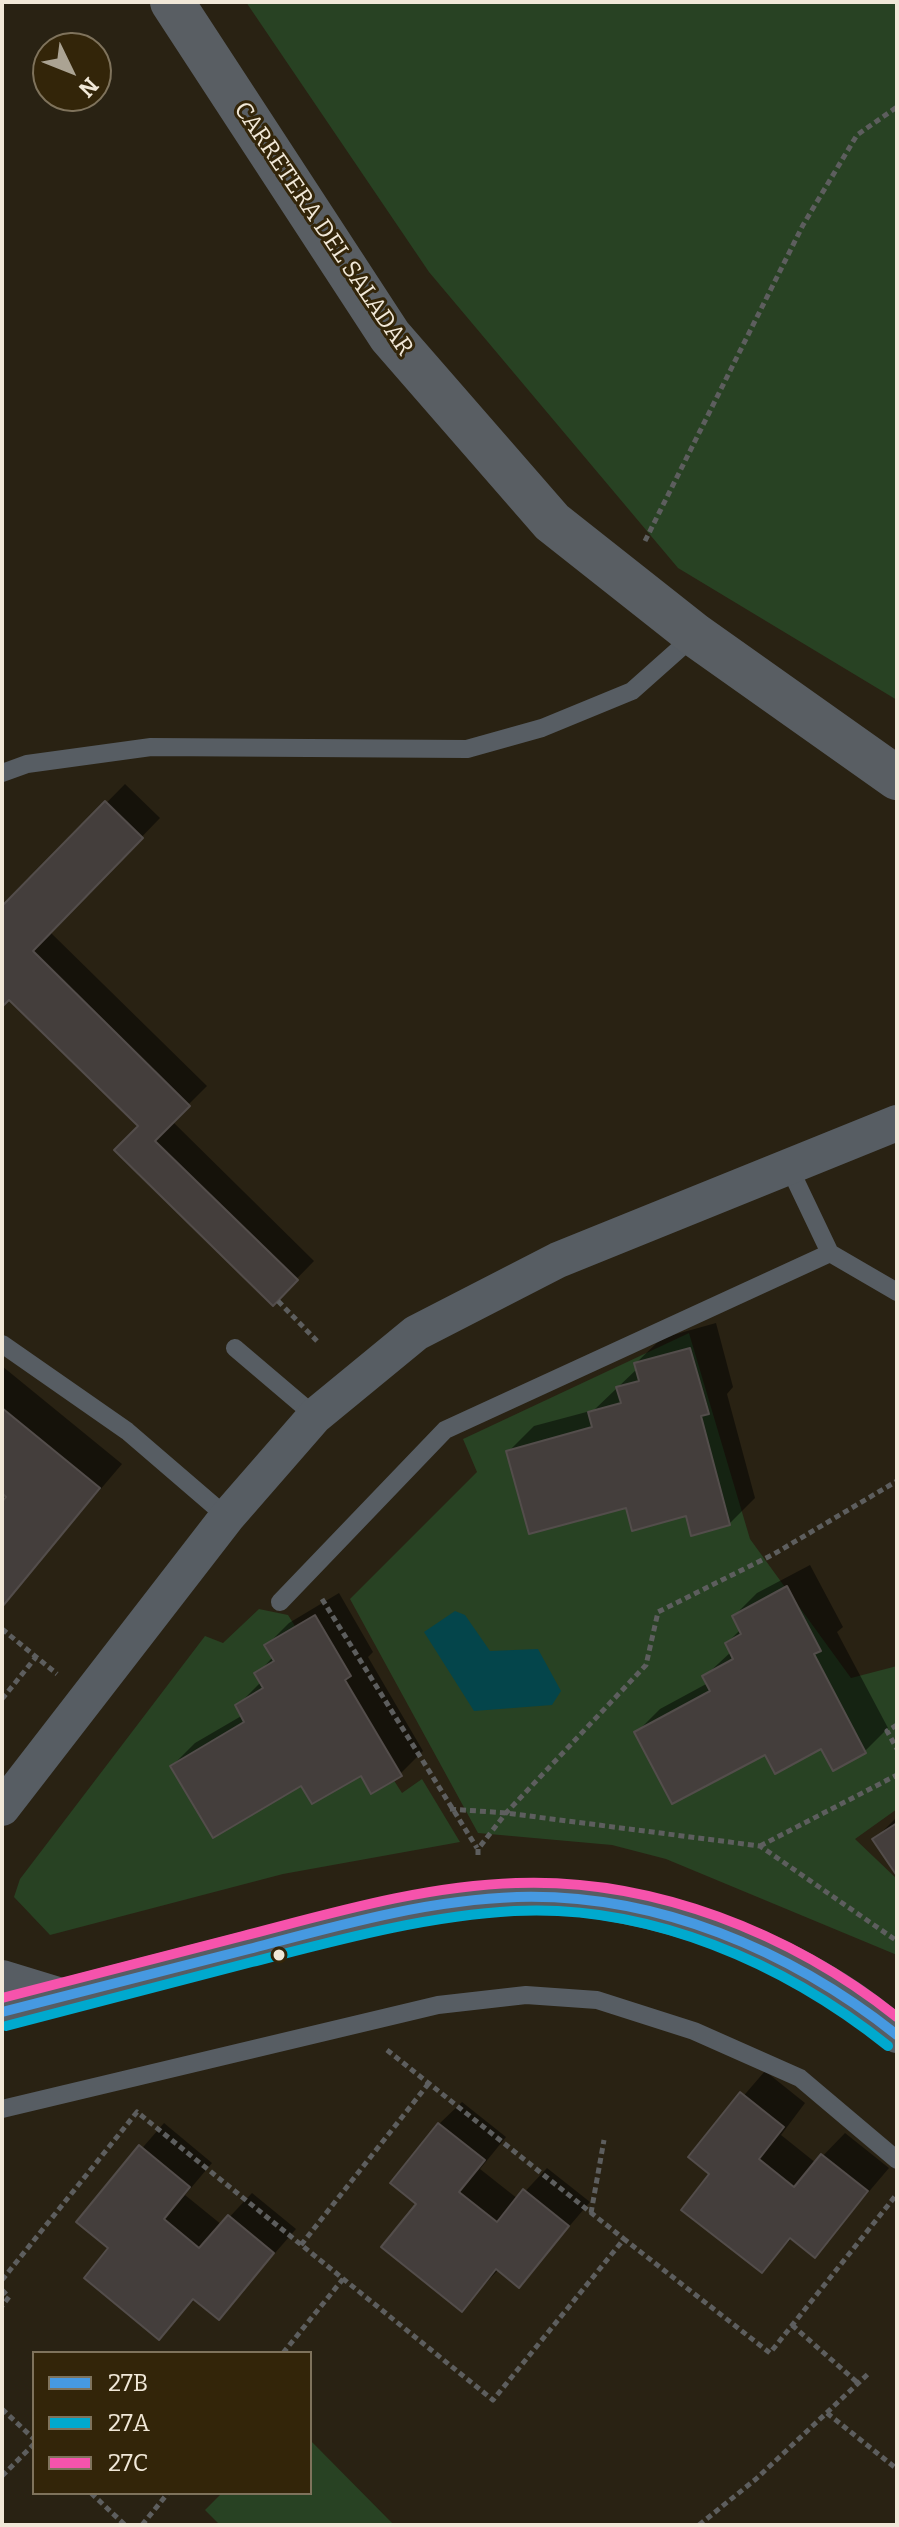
<!DOCTYPE html>
<style>
body{margin:0}
#map{position:relative;width:899px;height:2527px;overflow:hidden;background:#292213;font-family:Bitter,serif}
canvas{display:block}
.frame{position:absolute;inset:0;border:4px solid #f1e8d8;pointer-events:none}
.legend{position:absolute;left:32px;top:2351px;width:280px;height:144px;box-sizing:border-box;background:#332509;border:2px solid #7f735c;margin:0;padding:10px 14px;list-style:none;font-size:24px;color:#f1e8d8}
.legend li{display:flex;align-items:center;gap:16px;height:40px}
.legend b{width:40px;border:2px solid #7f735c}
.north{position:absolute;left:32px;top:32px;width:80px;height:80px;box-sizing:border-box;background:#332509;border:2px solid #7f735c;border-radius:50%;rotate:133deg;font-size:22px;font-weight:700;line-height:32px;text-align:center;color:#f1e8d8}
.north::after{content:'';display:block;margin:auto;width:28px;height:36px;background:#aba393;clip-path:polygon(50% 0,100% 100%,50% 72%,0 100%)}
</style>
<div id="map">
<canvas width="899" height="2527"></canvas>
<div class="frame"></div>
<ul class="legend">
<li><b style="height:10px;background:#4699e1"></b>27B</li>
<li><b style="height:10px;background:#00a9ce"></b>27A</li>
<li><b style="height:10px;background:#f653ac"></b>27C</li>
</ul>
<div class="north">N</div>
</div>
<script>
const c = document.querySelector('canvas').getContext('2d');
c.lineJoin = 'round';
function paint(path, color) { c.fillStyle = color; c.fill(path, 'evenodd'); }
function trace(path, color, width, dash) { c.strokeStyle = color; c.lineWidth = width; c.lineCap = dash ? 'butt' : 'round'; c.setLineDash(dash || []); c.stroke(path); }
function label(font, color, halo, rows, align = 'center') {
  c.font = font + ' Bitter,serif'; c.lineWidth = 6; c.setLineDash([]); c.textBaseline = 'middle'; c.strokeStyle = halo; c.fillStyle = color; for (const [text, x, y, turn = 0] of rows) {
    c.save(); c.translate(x, y); c.rotate((+turn || 0) * Math.PI / 180); c.textAlign = isNaN(turn) ? turn : align; if (halo) c.strokeText(text, 0, 0); c.fillText(text, 0, 0); c.restore();
  }
}
paint(new Path2D(`
 M246,2h651v698l-219,-132 -249,-296z
 M689,1333l61,206 101,139 46,-12v143l-42,30 42,40v76l-231,-96 -54,-14 -134,-12 -128,-234 127,-127 -14,-33z
 M259,1609l29,6 114,178 20,-14 38,63 -177,32 -233,61 -36,-38 6,-18 185,-243 18,7z
 M310,2440l84,85h-174l-15,-15 17,-17h88z`), '#284223');
paint(new Path2D(`
 M455,1611l10,4 25,36 48,-2 23,42 -9,14 -78,6 -50,-79z`), '#04454b');
paint(new Path2D(`
 M125,784l35,34 -110,114 157,154 -35,35 142,140 -41,42 -132,-177 -131,-129 -8,8v-96z
 M716,1323l17,64 -6,7 28,104 -26,26 -102,-19 -119,-53 26,-26 60,-16 44,-42 -2,-5 26,-25z
 M2,1366l120,98 -120,141v-100l7,-9 -7,-5z
 M810,1565l33,62 -6,5 51,96 -23,23 -43,-5 -56,6 -129,-20 23,-23 48,-26 -3,-7 27,-25 -5,-8 14,-14 -7,-13 23,-23z
 M339,1593l34,59 -5,5 55,94 -23,23 -39,-1 -60,10 -129,-17 23,-23 48,-28 -6,-9 24,-24 -4,-8 16,-17 -7,-11 23,-23z
 M897,1817v55l-22,-33z
 M765,2071l40,32 -24,32 35,28 29,-30 44,35 -74,87 -22,-18 -31,34 -50,-97 -21,-17z
 M462,2102l44,35 -26,32 38,30 29,-31 43,34 -71,83 -20,-16 -37,40 -43,-105 20,-80z
 M164,2123l48,40 -27,32 37,30 30,-32 44,36 -77,88 -23,-19 -37,40 -48,-90 -32,-27z`), '#0007');
const building = new Path2D(`
 M105,801l38,37 -110,113 157,155 -35,35 143,139 -25,26 -159,-156 24,-24 -129,-126 -7,7v-101z
 M690,1348l19,66 -8,2 29,109 -39,11 -5,-20 -54,15 -6,-23 -97,26 -23,-83 86,-24 -4,-15 33,-9 -5,-16 23,-6 -5,-18z
 M2,1408l98,80 -98,119v-105l4,-5 -4,-4z
 M787,1586l34,65 -7,3 52,99 -33,18 -12,-22 -46,25 -10,-19 -93,49 -38,-72 76,-41 -8,-15 31,-17 -8,-16 16,-9 -9,-18z
 M315,1615l36,61 -6,4 57,96 -31,18 -10,-18 -49,28 -11,-18 -88,52 -43,-72 74,-44 -9,-17 28,-17 -9,-15 20,-12 -10,-16z
 M897,1823v53l-25,-37z
 M740,2092l44,35 -25,32 35,28 27,-33 47,37 -53,67 -25,-20 -28,35 -81,-63 28,-36 -21,-17z
 M438,2123l47,37 -26,32 38,30 26,-33 46,37 -50,62 -23,-19 -34,43 -81,-65 35,-43 -26,-21z
 M139,2145l51,42 -26,32 35,29 29,-33 46,38 -55,67 -26,-21 -34,41 -75,-62 24,-30 -32,-26z`);
paint(building, '#443e3c');
trace(building, '#534d4b', 2);
trace(new Path2D(`
 M645,541l158,-316 54,-90 40,-28
 M278,1301l39,40
 M322,1599l155,249
 M2,1629l55,45
 M2,1699l34,-42
 M897,1725l-10,6 10,18
 M450,1809l56,4 254,33 137,95
 M760,1846l137,-71
 M478,1855v-6l28,-36 140,-148 12,-53 116,-58 123,-73
 M387,2050l237,189
 M591,2213l13,-73
 M301,2245l128,-162
 M2,2280l135,-168 356,288 131,-161 146,114 127,-159
 M2,2290l7,7 -7,9
 M792,2325l66,58
 M283,2353l60,-74
 M2,2409l32,30
 M827,2413l70,56
 M2,2476l32,-32
 M91,2493l34,32
 M142,2525l26,-32
 M699,2525l57,-46 112,-105`), '#5d5e5e', 5, [6, 4]);
trace(new Path2D(`
 M2,773l25,-9 124,-17 316,2 75,-21 90,-37 63,-56
 M789,1167l41,86
 M2,1344l125,87 100,86
 M235,1348l80,68
 M280,1602l165,-172 385,-177 67,39
 M2,2109l436,-104 88,-10 71,5 97,31 106,47 97,82`), '#575d63', 18);
trace(new Path2D(`
 M2,1808l225,-291 88,-101 101,-83 142,-73 339,-137
 M2,1978l59,18
 M2,2012c84,-22 169,-43 253,-65 90,-23 168,-45 262,-50 126,-6 287,54 380,138`), '#575d63', 36);
trace(new Path2D(`
 M172,2l218,334 162,186 143,113 202,143`), '#595e63', 44);
trace(new Path2D(`
 M2,2012c82,-21 165,-42 247,-63 87,-23 177,-49 268,-52 139,-4 273,53 380,138`), '#4699e1', 10);
trace(new Path2D(`
 M6,2026c82,-22 164,-42 246,-64 86,-22 173,-46 262,-51 136,-7 270,52 374,135`), '#00a9ce', 10);
trace(new Path2D(`
 M2,1998c80,-21 161,-41 241,-62 89,-23 180,-50 273,-53 137,-5 275,50 381,134`), '#f653ac', 10);
for (const [x, y, r, color] of [
 [279,1955,7,"#f1e8d8"]
]) { const dot = new Path2D(); dot.arc(x, y, r, 0, 2 * Math.PI); c.fillStyle = color; c.fill(dot); trace(dot, '#332509', 3); }
label('24px', '#f1e8d8', '#332509', [
 ["CARRETERA DEL SALADAR",323,229,56]
]);
</script>
